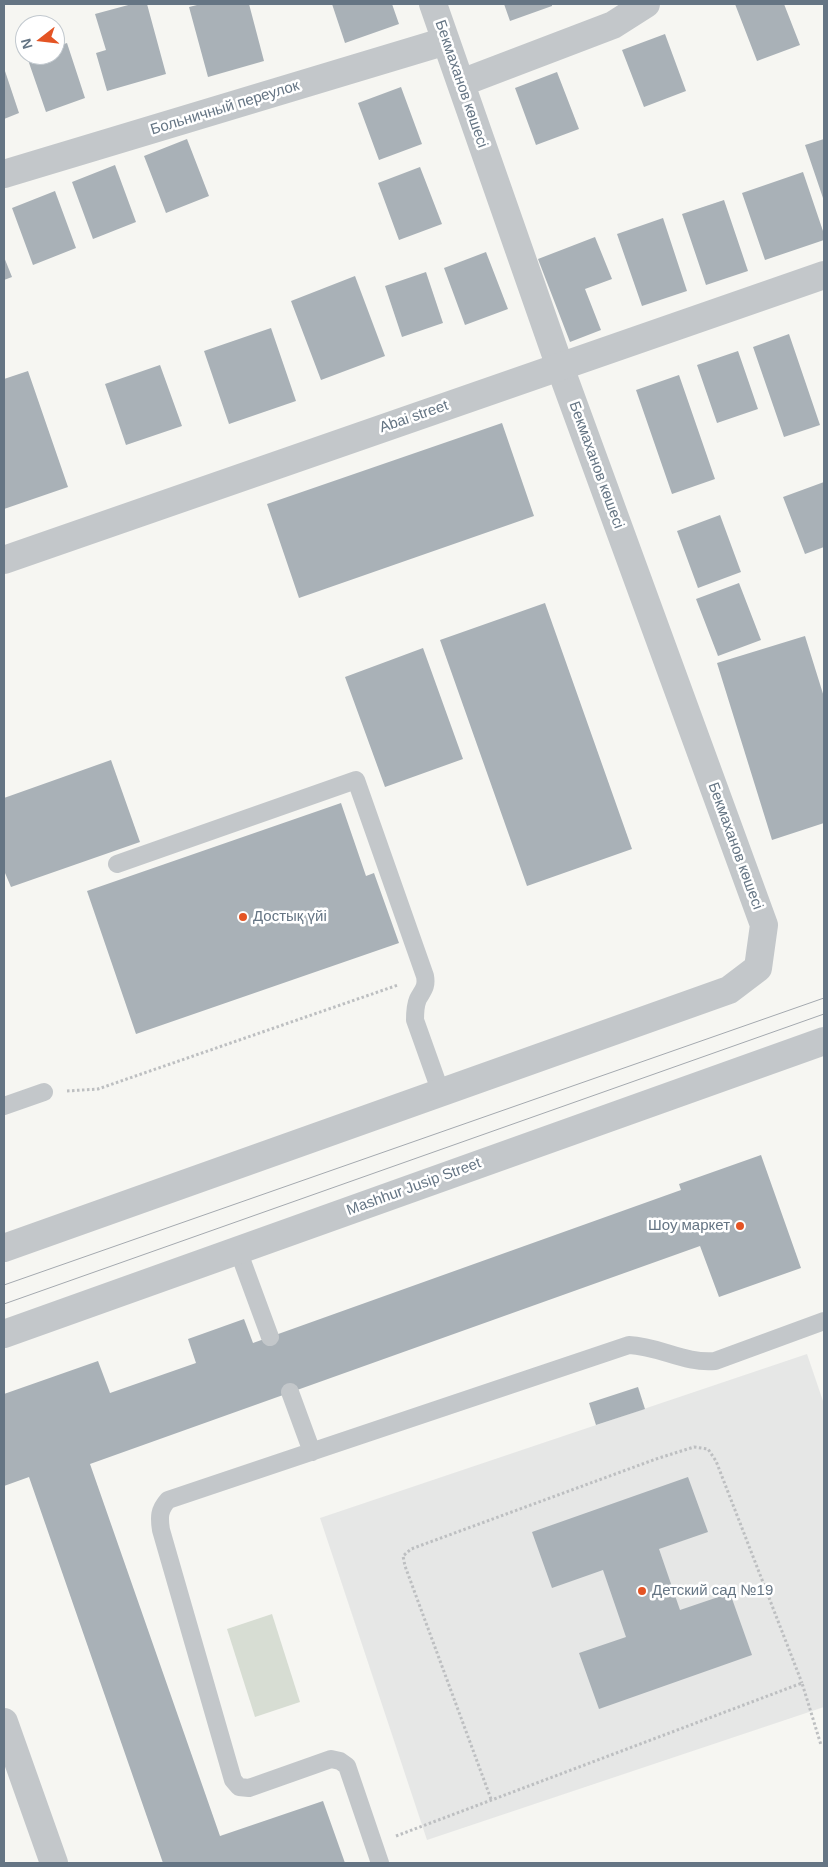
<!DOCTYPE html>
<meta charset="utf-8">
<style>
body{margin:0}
#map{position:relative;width:828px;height:1867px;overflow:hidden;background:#f6f6f2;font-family:Arial,sans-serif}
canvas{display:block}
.frame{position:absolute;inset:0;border:5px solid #657584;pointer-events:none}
.north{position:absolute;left:15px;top:15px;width:50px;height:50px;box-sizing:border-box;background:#fff;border:1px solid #c1c8ce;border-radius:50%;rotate:254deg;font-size:14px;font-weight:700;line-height:20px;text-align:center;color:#657584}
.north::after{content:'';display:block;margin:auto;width:18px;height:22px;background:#e45424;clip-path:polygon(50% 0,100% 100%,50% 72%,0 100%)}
</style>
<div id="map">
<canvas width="828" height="1867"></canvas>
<div class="frame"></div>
<div class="north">N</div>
</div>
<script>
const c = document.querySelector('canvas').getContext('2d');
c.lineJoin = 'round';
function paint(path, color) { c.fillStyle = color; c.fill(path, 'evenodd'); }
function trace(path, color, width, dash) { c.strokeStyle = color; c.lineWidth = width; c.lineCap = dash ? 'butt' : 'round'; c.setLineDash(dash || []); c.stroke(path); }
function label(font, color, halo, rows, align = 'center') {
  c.font = font + ' Arial,sans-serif'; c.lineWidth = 5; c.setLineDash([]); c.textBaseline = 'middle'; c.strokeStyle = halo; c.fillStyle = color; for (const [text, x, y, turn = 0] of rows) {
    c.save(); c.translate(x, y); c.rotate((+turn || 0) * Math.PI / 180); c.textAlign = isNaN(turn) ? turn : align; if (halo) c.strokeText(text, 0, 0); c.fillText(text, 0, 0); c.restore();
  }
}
paint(new Path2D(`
 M807,1354l17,50v303l-397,133 -107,-322z`), '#e6e7e6');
paint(new Path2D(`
 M272,1614l28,88 -45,15 -28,-88z`), '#d7ddd3');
paint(new Path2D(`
 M132,4h15l19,70 -59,17 -11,-38 10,-3 -11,-36z
 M201,4h48l15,57 -56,16 -19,-70z
 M332,4h60l7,20 -54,19z
 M504,4h48v2l-42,15z
 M735,4h49l16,41 -43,16z
 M665,34l21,57 -42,16 -22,-57z
 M67,43l18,55 -39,14 -19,-55 5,-2h23v-8z
 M4,68l15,45 -15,6z
 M557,72l22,57 -43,16 -21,-57z
 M401,87l21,57 -43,16 -21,-57z
 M187,139l22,57 -43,17 -22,-57z
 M824,139v62l-19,-56z
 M115,165l21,57 -43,17 -21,-57z
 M420,167l22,57 -43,16 -21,-57z
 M803,172l21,62v6l-59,20 -23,-67z
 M55,191l21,57 -43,17 -21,-57z
 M724,200l24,71 -42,14 -24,-71z
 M663,218l24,73 -45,15 -25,-72z
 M595,237l17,42 -27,10 16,41 -31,12 -32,-83z
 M486,252l22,57 -43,16 -21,-57z
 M4,257l8,20 -8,3z
 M426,272l17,51 -41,14 -17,-51z
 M355,276l30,80 -64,24 -30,-79z
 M271,328l25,73 -67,23 -25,-73z
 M789,334l31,91 -36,12 -31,-90z
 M738,351l20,58 -41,14 -20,-58z
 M160,365l22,61 -56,19 -21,-61z
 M28,371l40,116 -64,22v-130z
 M679,375l36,104 -43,15 -36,-104z
 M502,423l32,93 -235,82 -32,-94z
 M824,482v65l-19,7 -22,-57z
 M720,515l21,57 -43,16 -21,-57z
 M739,583l22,57 -43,16 -22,-57z
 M545,603l87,246 -105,37 -87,-246z
 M805,636l19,61v126l-52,17 -55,-177z
 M423,648l40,111 -78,28 -40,-110z
 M111,760l29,82 -129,45 -6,-14 -1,1v-76z
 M341,803l25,73 8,-3 25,70 -263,91 -49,-143z
 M761,1155l40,113 -82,29 -19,-51 -610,218 130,372 103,-35 22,62h-182l-134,-386 -25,9v-92l94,-33 12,32 86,-30 -8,-24 56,-20 9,24 428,-153 -2,-6z
 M638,1387l7,22 -49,16 -7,-22z
 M688,1477l20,55 -49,17 21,61 50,-17 22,62 -153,54 -20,-56 47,-16 -23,-67 -51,18 -20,-56z`), '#a9b1b7');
trace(new Path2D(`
 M67,1091l31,-2 300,-104
 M491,1799l-86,-233 -2,-10 8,-7 245,-90 38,-12 14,2 8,12 86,222
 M396,1836l406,-153 19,62`), '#bdbfc1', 3, [2.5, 2.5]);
trace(new Path2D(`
 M117,864l239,-84 69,196c2,11 -2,14 -7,23 -3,7 -3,14 -3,21l26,73
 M4,1106l40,-14
 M238,1250l32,87
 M290,1392l22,60
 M380,1863l-33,-97 -7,-5 -9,-2 -82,29 -10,-1 -6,-7 -72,-250c-2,-13 -2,-20 7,-30l461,-155c30,1 56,19 86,16l109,-40`), '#c3c7ca', 18);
trace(new Path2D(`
 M461,83l152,-58 33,-21
 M4,174l442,-133
 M4,1248l725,-258 29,-22 6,-43 -204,-558 -127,-363`), '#c3c7ca', 28);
trace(new Path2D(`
 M4,560l820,-285
 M4,1334l820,-293
 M4,1722l50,141`), '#c3c7ca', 28);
trace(new Path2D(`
 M4,1285l820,-287
 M4,1304l820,-290`), '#a4a9af', 1);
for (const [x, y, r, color] of [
 [243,917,5,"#e45424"],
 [740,1226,5,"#e45424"],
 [642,1591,5,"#e45424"]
]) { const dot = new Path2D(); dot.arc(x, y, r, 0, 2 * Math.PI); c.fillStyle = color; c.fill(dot); trace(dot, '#fff', 2); }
label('15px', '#657584', '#fff', [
 ["Бекмаханов көшесі",461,84,71],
 ["Больничный переулок",225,108,-17],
 ["Abai street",414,417,-19],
 ["Бекмаханов көшесі",596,465,70],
 ["Бекмаханов көшесі",735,846,70],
 ["Mashhur Jusip Street",414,1187,-20]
]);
label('15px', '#657584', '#fff', [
 ["Достық үйі",253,917],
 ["Шоу маркет",730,1226,"right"],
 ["Детский сад №19",652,1591]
], 'left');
</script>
